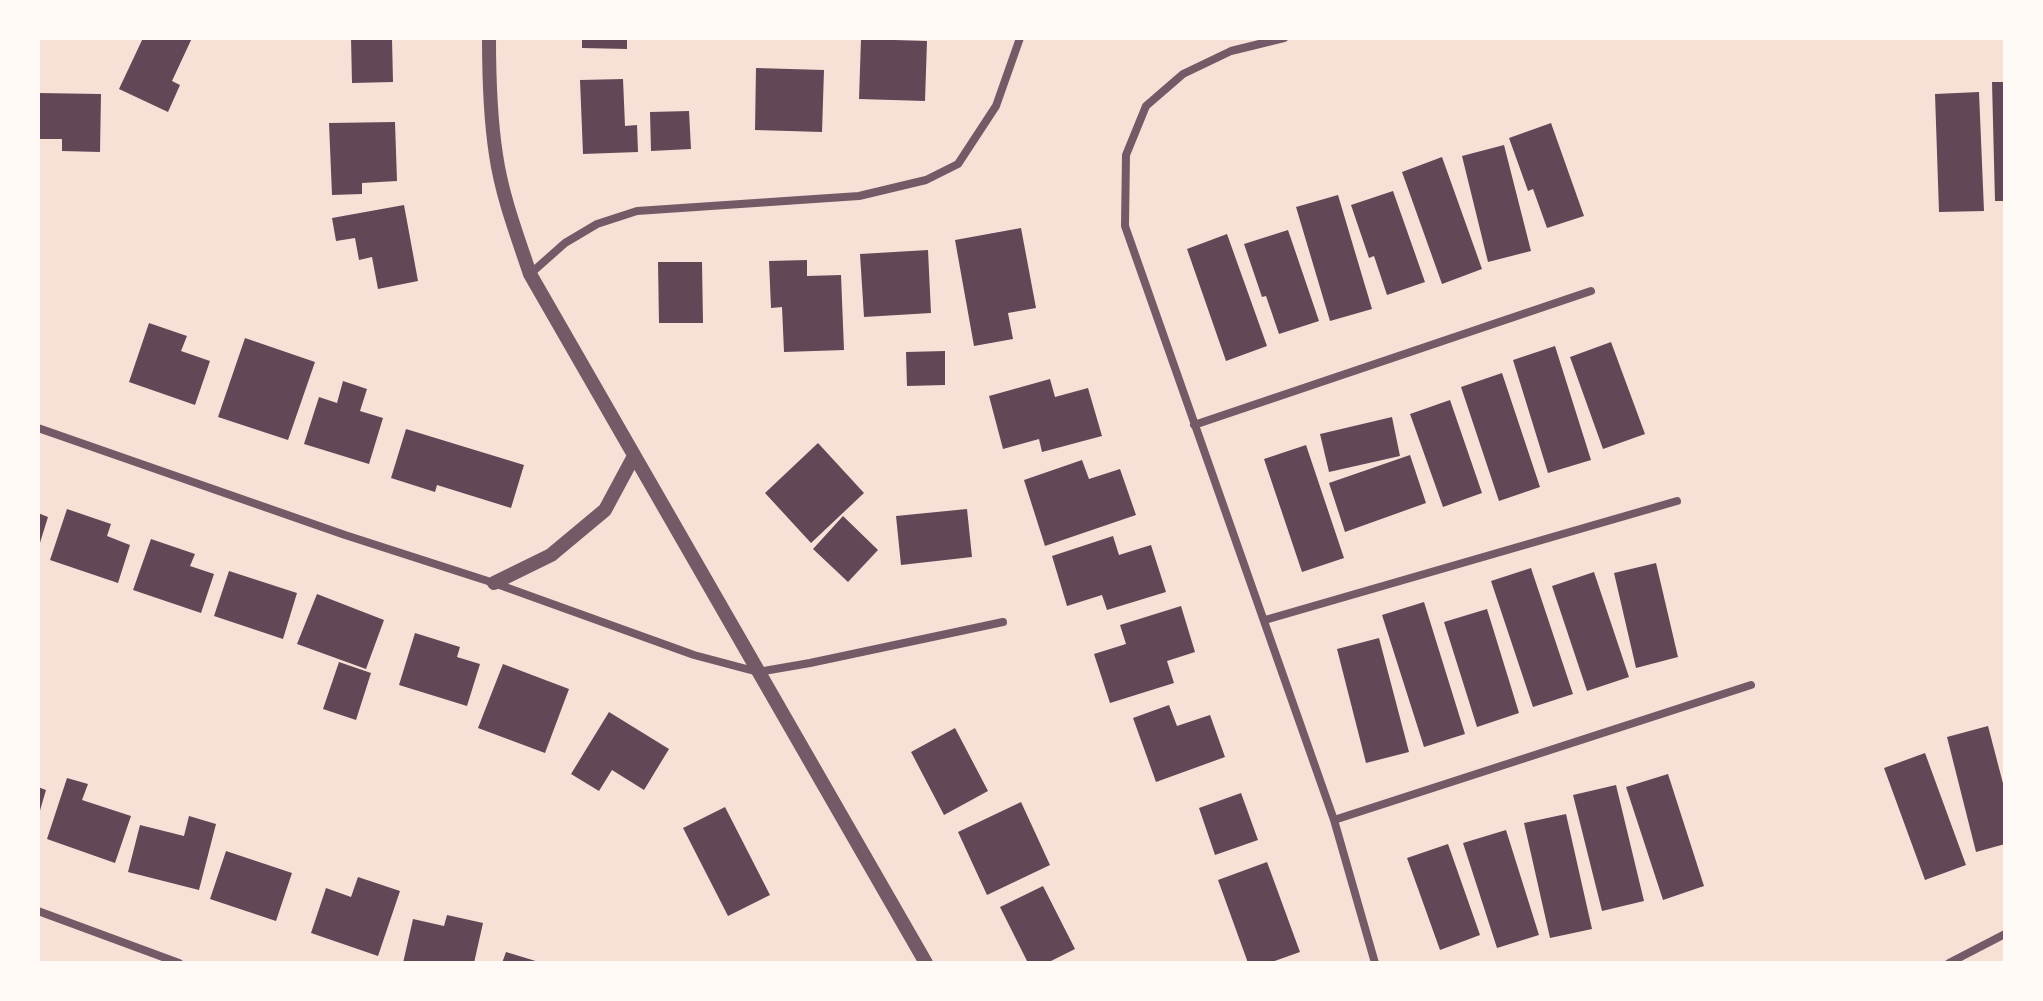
<!DOCTYPE html>
<style>
body{margin:0}
#map{position:relative;width:2043px;height:1001px;overflow:hidden;background:#f7e1d7;font-family:Signika,sans-serif}
canvas{display:block}
.frame{position:absolute;inset:0;border:40px solid #fffaf5;pointer-events:none}
</style>
<div id="map">
<canvas width="2043" height="1001"></canvas>
<div class="frame"></div>
</div>
<script>
const c = document.querySelector('canvas').getContext('2d');
c.lineJoin = 'round';
function paint(path, color) { c.fillStyle = color; c.fill(path, 'evenodd'); }
function trace(path, color, width, dash) { c.strokeStyle = color; c.lineWidth = width; c.lineCap = dash ? 'butt' : 'round'; c.setLineDash(dash || []); c.stroke(path); }
paint(new Path2D(`
 M143,38h49l-20,43 8,4 -12,27 -49,-23z
 M351,38h41l1,44 -41,1z
 M582,38h45v11l-45,-1z
 M861,39l66,2 -2,60 -66,-2z
 M756,68l68,2 -2,62 -67,-2z
 M623,79l2,47 12,-1 1,27 -55,2 -3,-74z
 M1992,82h13v119h-10z
 M1979,92l5,119 -45,1 -4,-118z
 M38,93l63,1 -1,58 -38,-1v-12h-24z
 M689,111l2,38 -40,2 -1,-39z
 M395,122l2,59 -35,2v11l-30,1 -3,-72z
 M1551,123l33,93 -37,12 -14,-39 -5,2 -19,-53z
 M1504,145l27,106 -43,11 -26,-106z
 M1442,157l40,112 -40,15 -40,-112z
 M1393,191l32,91 -38,13 -13,-39 -5,2 -18,-53z
 M1338,195l34,114 -42,12 -34,-114z
 M404,205l14,76 -40,8 -6,-32 -13,3 -4,-22 -19,3 -4,-23z
 M1021,228l15,80 -28,5 5,26 -39,7 -19,-106z
 M1288,230l31,91 -40,13 -13,-38 -4,1 -18,-53z
 M1227,234l40,112 -41,15 -39,-112z
 M928,250l3,63 -67,4 -4,-63z
 M807,260v16l34,-1 3,75 -60,2 -2,-45 -11,1 -2,-47z
 M658,262h44l1,61h-44z
 M149,323l38,13 -6,15 29,10 -15,44 -66,-23z
 M245,338l70,24 -27,78 -70,-23z
 M1611,342l34,92 -42,15 -33,-92z
 M1555,346l36,114 -43,13 -35,-113z
 M945,351v34l-38,1 -1,-34z
 M1502,373l38,114 -41,14 -38,-114z
 M1050,379l5,18 33,-9 14,48 -60,16 -3,-13 -36,10 -14,-53z
 M343,381l24,8 -7,22 23,7 -14,46 -65,-20 15,-47 18,6z
 M1450,400l32,93 -39,14 -33,-93z
 M1392,417l8,39 -71,16 -9,-38z
 M406,429l118,36 -13,43 -74,-23 -2,7 -44,-14z
 M818,443l46,50 -53,50 -46,-50z
 M1306,445l38,113 -42,14 -38,-113z
 M1410,455l16,48 -81,29 -16,-49z
 M1082,460l7,19 31,-10 16,46 -91,31 -21,-66z
 M67,509l44,15 -4,12 23,9 -12,38 -68,-23z
 M967,509l5,48 -71,8 -5,-49z
 M38,513l10,4 -9,29h-1z
 M843,516l35,34 -30,32 -35,-33z
 M1113,536l6,19 32,-10 15,47 -59,18 -5,-15 -35,11 -15,-50z
 M151,539l44,15 -5,12 24,8 -13,39 -68,-23z
 M1656,563l22,94 -42,11 -22,-95z
 M1531,568l42,126 -40,13 -42,-126z
 M229,571l68,22 -14,46 -69,-23z
 M1594,572l35,105 -42,14 -35,-105z
 M317,594l67,26 -18,49 -69,-25z
 M1424,602l41,132 -41,13 -42,-132z
 M1181,606l14,46 -28,9 7,22 -64,20 -16,-49 32,-10 -6,-19z
 M1487,609l32,104 -42,14 -33,-105z
 M415,633l45,14 -3,10 23,7 -13,42 -68,-21z
 M1379,638l30,114 -43,11 -29,-114z
 M339,662l32,11 -15,47 -33,-11z
 M503,664l66,25 -24,64 -67,-25z
 M1169,705l8,21 33,-11 15,42 -69,25 -23,-64z
 M609,712l60,37 -25,41 -32,-20 -13,21 -28,-17z
 M1988,726l17,65v53l-29,8 -29,-115z
 M955,728l33,63 -44,24 -33,-63z
 M1925,753l41,112 -41,15 -41,-112z
 M1668,774l36,112 -41,14 -37,-113z
 M67,778l21,6 -6,16 49,16 -16,47 -68,-24z
 M1616,785l28,116 -42,10 -29,-116z
 M38,787l8,3 -7,24h-1z
 M1241,793l17,47 -43,15 -16,-47z
 M1021,802l29,63 -63,30 -29,-63z
 M725,807l45,88 -42,21 -45,-88z
 M1566,814l26,115 -42,9 -26,-115z
 M189,816l27,8 -17,66 -71,-18 12,-47 44,11z
 M1506,830l33,105 -42,13 -34,-105z
 M1448,844l32,91 -40,15 -33,-92z
 M226,851l66,22 -16,48 -66,-22z
 M1267,862l33,90 -31,11h-21l-30,-83z
 M358,877l42,14 -22,65 -67,-23 15,-45 25,9z
 M1043,886l32,63 -28,14h-19l-28,-56z
 M447,915l36,8 -9,40h-71l10,-44 31,7z
 M506,952l33,10 -1,1h-36z`), '#644757');
trace(new Path2D(`
 M1284,38l-53,13 -48,23 -37,32 -20,49 -1,71 209,594 41,143
 M530,274l35,-31 32,-19 40,-13 222,-15 67,-16 32,-16 38,-58 24,-68
 M1194,425l397,-134
 M38,428l307,107 149,48 200,72 64,17 52,-9 193,-41
 M1265,620l412,-119
 M1334,820l417,-135
 M38,911l141,52
 M1949,963l56,-29`), '#755966', 8);
trace(new Path2D(`
 M489,38c0,39 1,78 7,117 6,41 21,80 34,119l396,689
 M494,583l57,-28 54,-45 29,-54`), '#755966', 14);
</script>
